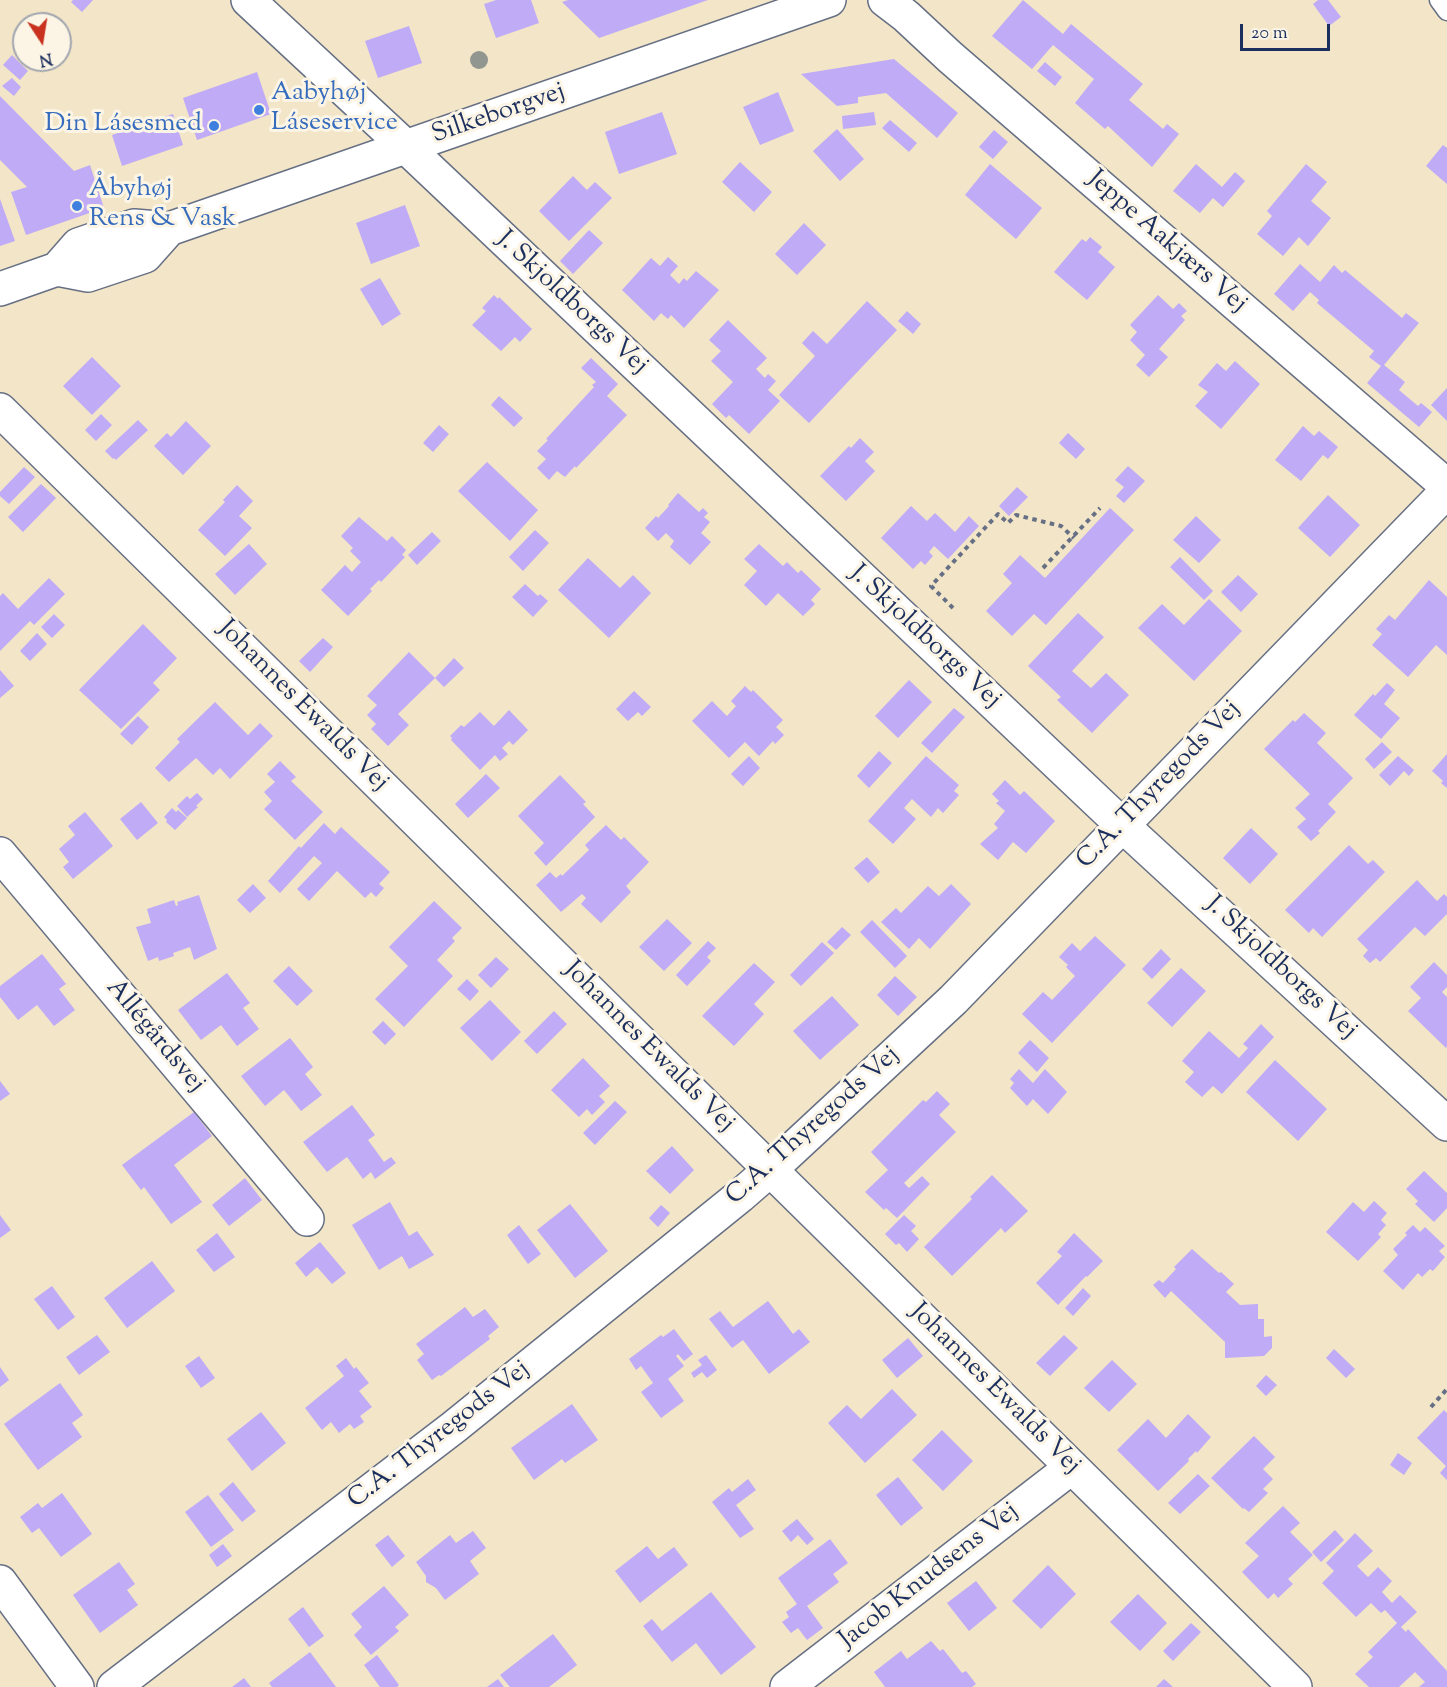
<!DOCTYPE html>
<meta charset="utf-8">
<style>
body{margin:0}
#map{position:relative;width:1447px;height:1687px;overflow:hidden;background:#f2e5c8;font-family:"Sorts Mill Goudy",serif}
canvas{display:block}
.north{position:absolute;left:12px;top:12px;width:60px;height:60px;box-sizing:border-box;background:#fcf5e5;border:2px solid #a2a6af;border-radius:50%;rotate:168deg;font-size:16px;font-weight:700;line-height:24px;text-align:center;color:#1b2f5e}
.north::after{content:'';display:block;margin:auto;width:21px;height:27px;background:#c8321e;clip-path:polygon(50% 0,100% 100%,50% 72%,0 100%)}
.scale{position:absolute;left:1240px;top:24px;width:90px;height:27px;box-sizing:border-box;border:3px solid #1b2f5e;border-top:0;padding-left:8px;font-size:18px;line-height:21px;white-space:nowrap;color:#1b2f5e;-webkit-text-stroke:4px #fcf5e5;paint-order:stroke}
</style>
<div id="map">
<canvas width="1447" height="1687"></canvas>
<div class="north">N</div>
<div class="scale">20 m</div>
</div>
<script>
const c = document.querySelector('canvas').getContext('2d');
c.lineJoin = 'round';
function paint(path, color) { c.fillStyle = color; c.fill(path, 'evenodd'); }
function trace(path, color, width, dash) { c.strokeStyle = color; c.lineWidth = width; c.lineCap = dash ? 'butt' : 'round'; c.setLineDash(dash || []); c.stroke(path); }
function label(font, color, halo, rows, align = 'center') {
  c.font = font + ' "Sorts Mill Goudy",serif'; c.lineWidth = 6; c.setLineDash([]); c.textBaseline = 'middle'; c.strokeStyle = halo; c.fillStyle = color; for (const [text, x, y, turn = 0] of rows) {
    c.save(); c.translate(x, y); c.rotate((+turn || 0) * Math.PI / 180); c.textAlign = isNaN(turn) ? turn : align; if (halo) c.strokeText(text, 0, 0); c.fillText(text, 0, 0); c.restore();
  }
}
paint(new Path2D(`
 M73,0h20l-11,12 -11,-10z
 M496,0h35l8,23 -43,15 -12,-34z
 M568,0h140l-109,38 -37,-36z
 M1023,0l40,34 8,-10 72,60 -14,16 34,29 4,-5 12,10 -27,33 -44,-41 -3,3 -30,-26 19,-24 -41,-34 -21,24 -40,-33z
 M1318,0h10l13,17 -12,9 -16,-22z
 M409,26l13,37 -44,15 -13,-37z
 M12,55l16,16 -8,9 -17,-15z
 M894,59l64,54 -21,25 -51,-45 -28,4v6l-21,3 -36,-32z
 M1045,62l17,15 -7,9 -18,-15z
 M257,72l14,42 -74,26 -14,-42z
 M12,78l9,9 -7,9 -12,-10z
 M778,92l16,39 -34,14 -17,-38z
 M0,96l74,75 16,-6 14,43 -78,27 -15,-43 16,-5 -27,-27z
 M662,112l15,42 -58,20 -14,-42z
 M874,112l2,13 -33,4 -1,-13z
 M173,114l10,31 -61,21 -10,-31z
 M890,120l27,23 -8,9 -27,-24z
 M837,129l27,30 -24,22 -27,-30z
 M994,130l14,12 -15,17 -14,-12z
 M1443,145l4,3v36l-21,-18z
 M740,162l32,30 -18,20 -32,-30z
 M990,164l52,44 -26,31 -51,-44z
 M1196,164l26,23 13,-15 10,9 -22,26 -10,-9 -13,15 -27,-22z
 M1306,164l21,18 -16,19 20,17 -23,28 -9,-9 -16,19 -26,-22 15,-18 -5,-5z
 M573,176l14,14 8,-8 17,16 -43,43 -30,-30z
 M0,199l15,42 -15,5z
 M405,205l15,41 -49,18 -15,-41z
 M804,223l22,22 -29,30 -22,-21z
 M589,230l14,13 -30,31 -13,-13z
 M1090,237l12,10 -4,5 17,15 -28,33 -33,-28 28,-33 4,3z
 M668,257l10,9 -8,9 9,9 5,-6 3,3 9,-10 23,19 -35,38 -13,-13 -3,4 -7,-6 -7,8 -32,-31 29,-32 9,8z
 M1300,264l20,18 14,-17 8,8 3,-3 57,48 4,-5 13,10 -35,42 21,17 -6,8 19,16 3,-3 11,9 -13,15 -52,-44 14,-17 -12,-9 5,-6 -57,-48 2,-3 -9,-8 -17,19 -19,-17z
 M380,278l21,36 -19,12 -22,-37z
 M494,295l4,4 1,-2 33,32 -12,13 -5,-5 -14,14 -29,-26 14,-14 -4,-3z
 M1158,295l15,14 6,-6 8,8 -6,5 4,4 -26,29 9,8 -19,20 -13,-12 9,-10 -15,-15 7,-8 -7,-7z
 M867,301l30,29 -88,93 -30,-28 36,-39 -13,-13 11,-12 14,13z
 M907,311l14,13 -8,10 -15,-13z
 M728,320l39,38 -11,11 9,9 3,-4 8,7 -8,9 12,11 -31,33 -20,-19 -3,3 -14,-14 21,-22 -22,-21 10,-10 -12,-11z
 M92,357l29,29 -29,29 -29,-29z
 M591,358l27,26 -11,12 20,19 -51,53 -1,-2 -10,11 -8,-6 -8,9 -12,-12 9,-9 -9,-8 11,-11 -2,-1 48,-52 -2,-2 4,-3 -15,-14z
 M1235,361l25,23 -39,45 -26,-23 13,-14 -10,-7 19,-22 9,8z
 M1447,388v33l-16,-16z
 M499,396l24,22 -9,9 -23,-22z
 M101,414l11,11 -16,16 -11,-11z
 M138,420l10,10 -32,30 -2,-2 -1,1 -8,-8z
 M186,421l25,25 -28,29 -29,-29 13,-13 4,4z
 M439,425l10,9 -16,18 -10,-9z
 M1303,426l11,10 5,-5 19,16 -10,12 -5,-4 -22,26 -26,-21z
 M1068,433l17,16 -9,10 -17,-16z
 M860,438l14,14 -9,9 10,10 -29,30 -26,-25 29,-30 2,2z
 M487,462l51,48 -28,31 -52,-50z
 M1128,466l17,15 -21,22 -8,-7 8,-9 -9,-7z
 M24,467l11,10 -26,27 -9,-8v-4z
 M41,484l15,14 -33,34 -15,-15z
 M237,485l16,16 -14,15 13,12 -27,28 -27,-26 27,-28 -2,-2z
 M1017,487l11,10 -19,19 -10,-10z
 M678,493l21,19 4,-4 5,5 -4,4 6,5 -9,11 10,9 -21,23 -20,-18 4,-6 -8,-8 -8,8 -13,-13 11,-12 2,2 11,-12 -1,-1z
 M1328,495l32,30 -30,32 -32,-29z
 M911,506l16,15 8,-8 20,19 14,-16 10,10 -31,33 -14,-13 -5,6 4,4 -8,9 -4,-4 -8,8 -32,-31z
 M1110,508l24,22 -88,95 -12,-11 -22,22 -26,-25 26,-28 -9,-9 17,-19 25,23z
 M1196,516l25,24 -22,23 -26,-23z
 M359,517l28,24 5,-5 14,14 -4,5 3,2 -24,25 -2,-2 -9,9 2,2 -24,25 -27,-26 24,-25 7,7 9,-10 -11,-11 3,-3 -12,-12z
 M535,530l14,13 -26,28 -14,-14z
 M432,532l9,9 -24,24 -9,-10z
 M249,544l18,20 -32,31 -20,-21z
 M759,544l24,22 4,-4 11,11 3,-3 20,19 -10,11 4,4 -12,12 -25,-23 -12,13 -22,-21 13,-14 -13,-12z
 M1180,557l33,34 -9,9 -34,-33z
 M588,558l32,30 13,-13 18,18 -42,45 -51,-48z
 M1238,575l20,19 -17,18 -20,-20z
 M49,578l16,16 -31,31 -4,-4 -30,30v-55l3,-3 15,16z
 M1429,580l18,17v58l-11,-10 -28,32 -36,-32 10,-11 -6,-5 13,-14 6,5z
 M525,584l13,12 2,-2 8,7 -15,16 -21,-20z
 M1209,599l33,32 -48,50 -56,-53 24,-24 22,21z
 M1078,613l26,24 -32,34 19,17 15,-15 23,22 -37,38 -35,-33 4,-3 -33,-31z
 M54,614l11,11 -13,13 -11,-11z
 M143,624l34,34 -24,25 7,7 -39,39 -42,-39z
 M37,633l10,11 -17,17 -10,-10z
 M323,638l10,9 -23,25 -11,-11z
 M409,652l26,26 -37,36 11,11 -21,21 -17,-17 5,-5 -9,-9 10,-10 -10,-9z
 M454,658l10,10 -20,19 -9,-9z
 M0,670l14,16 -14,12z
 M909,680l23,22 -34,36 -23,-22z
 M1387,683l8,7 -11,14 16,14 -19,21 -27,-24 19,-21 2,2z
 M745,686l6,6 2,-2 30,30 -7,7 8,8 -9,9 -2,-3 -14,15 -14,-14 -16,16 -37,-37 20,-20 15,15 9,-10 -5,-5z
 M634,691l17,16 -9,9 -4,-4 -10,9 -12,-12z
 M215,702l33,33 12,-12 13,13 -43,43 -10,-11 -7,7 -17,-17 -27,24 -14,-14 25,-26 -3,-3z
 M954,708l11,9 -33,36 -11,-10z
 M509,710l19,20 -15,15 -4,-4 -7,7 6,6 -8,7 -5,-6 -15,15 -29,-30 1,-2 -2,-2 11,-11 3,2 16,-15 14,14z
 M1304,713l22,20 -9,10 36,35 -25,26 8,8 -18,19 2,2 -9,8 -14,-14 9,-8 -11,-11 15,-14 -46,-45 29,-29 2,2z
 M138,716l11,11 -17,18 -12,-11z
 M1382,742l10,10 -18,17 -9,-10z
 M879,751l13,12 -23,25 -12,-12z
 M1447,754v34l-6,-5 2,-2 -11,-10z
 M749,756l11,12 -17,18 -12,-12z
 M926,756l33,29 -5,6 5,4 -16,18 -5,-5 -7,9 -19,-18 -8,9 12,11 -23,25 -25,-23z
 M1398,756l16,14 -5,6 -5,-5 -14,15 -11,-11z
 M280,761l16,16 -5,4 32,31 -28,28 -31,-31 8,-8 -8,-9 11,-10 -8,-8z
 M486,774l14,14 -32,30 -13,-14z
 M560,775l26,27 -3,2 12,13 -49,49 -12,-13 10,-10 -26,-27z
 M1005,780l15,15 4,-4 31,30 -29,32 -13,-11 -15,18 -18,-16 18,-16 -4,-4 11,-13 -9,-8 3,-2 -7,-7z
 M197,793l6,6 -7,7 2,1 -11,10 -10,-11 10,-10 3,3z
 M141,802l17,21 -21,17 -17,-21z
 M172,808l4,4 2,-2 9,8 -12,12 -9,-8 1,-2 -3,-3z
 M85,812l28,34 -40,33 -10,-12 6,-5 -10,-13 16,-14 -7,-9z
 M324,823l11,11 6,-7 49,45 -11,12 5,4 -8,9 -5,-5 -6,6 -28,-27 -28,30 -12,-12 25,-26 -8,-7 -34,37 -12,-12 31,-35 2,2z
 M606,825l15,15 3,-3 25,25 -23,24 5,6 -30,31 -20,-19 5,-6 -4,-4 -21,18 -25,-27 14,-13 6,6 5,-4 1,2 27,-26 -4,-5z
 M1251,828l27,26 -28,30 -27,-26z
 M1349,845l19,19 5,-4 12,12 -63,65 -9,-9 -4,5 -24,-23z
 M867,857l13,15 -12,11 -14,-15z
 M1417,880l20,21 7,-7 3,3v17l-22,22 -10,-9 -35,35 -4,-4 -6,5 -7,-7 5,-6 -11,-11z
 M253,884l13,14 -16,15 -13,-13z
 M951,884l20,20 -41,45 -11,-11 -10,11 -28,-27 15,-14 5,5 27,-27 11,10z
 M199,895l18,54 -23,11 -4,-13 -17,6 1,3 -15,5 -1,-4 -10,4 -12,-34 15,-4 -4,-14 27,-9 2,6 2,-1 -1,-3z
 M434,901l28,27 -10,10 3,3 -18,19 16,16 -49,51 -29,-28 33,-33 -19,-19z
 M667,919l25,24 -28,28 -25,-24z
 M872,920l35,36 -12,12 -35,-36z
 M842,927l9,8 -15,15 -9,-8z
 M1095,936l31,29 -74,78 -30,-29 21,-22 9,8 23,-24 -9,-9 2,-2 -9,-8 13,-14 8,8z
 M708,941l8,7 -9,9 4,4 -24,25 -11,-11z
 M822,942l12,11 -33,33 -11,-11z
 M1161,949l10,10 -19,20 -10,-10z
 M42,954l24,30 -7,5 16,21 -21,16 -17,-21 -19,15 -18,-23v-11z
 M496,957l13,12 -18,19 -13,-13z
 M1434,962l13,13v12l-5,5 5,5v49l-1,2 -38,-37 13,-13 -11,-11z
 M754,963l21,19 -21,22 10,10 -30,32 -32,-30z
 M289,966l24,25 -16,15 -24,-25z
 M1181,968l25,23 -34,36 -25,-24z
 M227,973l23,30 -7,5 16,21 -22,17 -16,-21 -20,15 -23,-30z
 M895,976l22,21 -19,19 -21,-21z
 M467,979l12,12 -9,10 -13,-12z
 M832,996l27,29 -39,35 -27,-29z
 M490,1000l31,32 -29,29 -32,-33z
 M554,1011l13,13 -30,30 -13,-13z
 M383,1021l13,13 -11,11 -13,-13z
 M1261,1024l13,13 -52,57 -9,-8 -11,11 -17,-15 9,-10 -12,-11 27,-30 30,27 9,-10 -5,-4z
 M290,1038l23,29 -8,7 17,21 -21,16 -17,-21 -19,16 -24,-30z
 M1030,1040l19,18 -12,14 -19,-19z
 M583,1058l27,28 -11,10 6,6 -13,13 -5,-6 -8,8 -28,-27z
 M1275,1060l52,49 -29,32 -52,-49z
 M1019,1069l14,14 12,-14 22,23 -19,22 -15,-15 -6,7 -17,-18 4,-5 -4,-4z
 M0,1081l10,13 -10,7z
 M937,1091l13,13 -11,11 17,17 -52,51 5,5 13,-12 8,8 -33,34 -11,-10 -2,2 -19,-18 23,-22 -17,-18 52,-52 3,2z
 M615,1101l12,11 -32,33 -12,-12z
 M352,1105l23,30 -7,5 16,22 7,-5 5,6 -21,16 -4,-7 -8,7 -16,-22 -20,15 -24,-30z
 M194,1112l18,24 -38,29 28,37 -31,22 -27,-37 -3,3 -19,-25z
 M672,1146l22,24 -24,24 -24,-23z
 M1424,1171l23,22v15l-13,14 -19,-18 3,-3 -12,-12z
 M992,1175l36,36 -23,22 -4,-5 -49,48 -28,-29 48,-48 -2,-2z
 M245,1178l17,22 -33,26 -17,-21z
 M1374,1201l13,12 -6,7 5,5 -8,9 3,3 -23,24 -32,-29 27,-30 11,10z
 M390,1202l19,34 8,-5 17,24 -25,14 -7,-13 -23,14 -27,-45z
 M570,1204l38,47 -33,27 -38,-48z
 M661,1205l9,8 -12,14 -9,-9z
 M0,1215l11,15 -11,8z
 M904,1215l12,11 -5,5 8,8 -12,13 -8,-9 -3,2 -11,-11z
 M519,1225l22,29 -13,10 -21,-29z
 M1413,1225l7,7 5,-5 20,19 -6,5 6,6 -12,14 -3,-2 -8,8 -4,-4 -15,17 -20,-19 15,-16 -5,-6 14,-14 -2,-2z
 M217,1233l18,24 -21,15 -18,-22z
 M1074,1233l29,28 -16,16 -1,-1 -28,29 -22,-22 26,-27 -5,-4z
 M320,1242l26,31 -14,11 -15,-17 -11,10 -11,-14z
 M1192,1249l27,24 2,-1 13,12 -8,8 14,13 18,-1v15h6v18l8,-1v12l-8,8 -39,2v-16l-54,-51 -6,7 -12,-13 6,-5 4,3 13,-14 -2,-2z
 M152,1261l23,30 -48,37 -23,-30z
 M52,1286l23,31 -17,13 -24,-31z
 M1083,1288l8,8 -18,20 -8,-8z
 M768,1301l25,33 6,-5 11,13 -41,32 -26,-34 -11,8 -23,-29 11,-8 13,16z
 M465,1307l8,10 12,-8 14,18 -11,9 2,3 -49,37 -2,-1 -7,5 -15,-20 7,-6 -8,-10z
 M674,1329l19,25 -9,7 -6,-7 -2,2 8,10 -16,13 16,22 -23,17 -20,-26 12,-9 -12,-17 -5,4 -7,-11 32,-24 2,2z
 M97,1335l13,17 -31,23 -13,-18z
 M1064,1335l14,13 -28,28 -14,-13z
 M908,1338l15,18 -26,22 -15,-18z
 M1334,1349l21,20 -9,9 -20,-20z
 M706,1355l11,15 -10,8 -5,-6 -8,6 -3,-5 11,-8 -4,-5z
 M199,1356l16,22 -14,10 -16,-22z
 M346,1358l8,11 2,-2 13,16 -10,8 13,16 -12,9 4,6 -10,7 -4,-5 -11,9 -8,-11 -9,8 -17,-22 39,-32 -8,-10z
 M1112,1360l25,24 -28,28 -25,-24z
 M0,1367l9,13 -9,7z
 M1266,1375l11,10 -11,11 -10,-10z
 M60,1383l23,32 -11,8 10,14 -44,33 -34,-46z
 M892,1389l25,26 -52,48 -37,-40 19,-18 14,14z
 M572,1404l26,36 -33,23 -3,-4 -28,21 -23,-32z
 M1444,1410l3,3v67l-7,-7 6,-7 -29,-28z
 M261,1412l25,31 -34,28 -25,-32z
 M1188,1414l23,23 -14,16 -1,-2 -8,8 1,2 -31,30 -41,-41 31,-31 18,19z
 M942,1430l31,31 -30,30 -31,-31z
 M1254,1436l21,21 -12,12 10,10 -10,10 5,4 -19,19 -5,-4 -1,1 -32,-31z
 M1398,1453l14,10 -8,12 -14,-10z
 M1198,1474l12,12 -30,28 -12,-11z
 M898,1477l25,31 -22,18 -25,-31z
 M748,1479l8,11 -20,15 18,24 -14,9 -28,-36 17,-14 3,4z
 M233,1482l23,29 -14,11 -23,-28z
 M62,1493l30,41 -31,23 -22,-29 -7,5 -12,-16 18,-14 4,5z
 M208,1495l26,35 -23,17 -26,-35z
 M1283,1506l17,17 -10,9 23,23 -25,24 5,5 -15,14 -4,-5 -6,6 -26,-27 17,-16 -14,-13z
 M797,1519l17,20 -7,6 -9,-10 -7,7 -9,-11z
 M1335,1530l9,10 -23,22 -9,-10z
 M473,1531l13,17 -16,13 9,13 -34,26 -9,-12 -10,-6v-6l-10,-14 34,-27 6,8z
 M1355,1533l18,18 -16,15 11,11 10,-10 14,14 -10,11 10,11 8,-8 17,17 -16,15 5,5 2,-3 39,42v16h-28l6,-5 -10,-10 -16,15h-30l-14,-13 18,-17 -5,-5 29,-29 -12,-13 -4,3 -10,-10 -15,14 -34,-34 12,-12 -8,-8z
 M388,1535l17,21 -13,11 -17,-22z
 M830,1539l18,24 -15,11 6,8 -32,24 16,22 -16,12 -9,-12 -7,5 -9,-11 7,-5 -3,-5 11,-8 -19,-26z
 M223,1544l9,12 -15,11 -8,-12z
 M647,1546l11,13 16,-12 14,18 -48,38 -25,-32z
 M119,1562l16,22 -8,6 11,15 -38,28 -27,-38z
 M1048,1565l28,29 -35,35 -29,-28z
 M976,1581l21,27 -28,23 -22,-28z
 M384,1586l25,29 -14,12 4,4 -28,24 -17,-20 8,-8 -11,-13z
 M711,1592l45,55 -35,28 -25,-32 -24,19 -29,-36 9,-7 10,12z
 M1138,1594l29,29 -27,28 -30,-29z
 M303,1607l21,29 -15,11 -21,-28z
 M1191,1623l10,9 -28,29 -10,-10z
 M553,1634l24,31 -28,22h-39l-10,-12z
 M931,1641l9,10 3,-2 19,24 4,-2 10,13 -4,3h-87l-11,-15 27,-21 6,8z
 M310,1652l26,35h-64l-3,-4z
 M377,1655l22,30 -2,2h-17l-16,-22z
 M244,1678l7,9h-19z
 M498,1679l6,8h-17z
 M1164,1679l9,8h-17z`), '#c0abf6');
const lane = new Path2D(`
 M1439,0l8,11`);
const street = new Path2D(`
 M248,0l158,147 729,690 312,287
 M885,0l21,16 44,41 497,429
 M0,410l1295,1277
 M0,854l307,365
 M0,1582l77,105
 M114,1687l340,-260 286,-231 31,-27 182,-169 494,-509
 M787,1687l285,-220`);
const secondary = new Path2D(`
 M57,269l31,6 57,-19 24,-27
 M0,289l57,-20 21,-24 56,-19 35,3 660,-229`);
trace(lane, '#666f83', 21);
trace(street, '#666f83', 36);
trace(secondary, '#666f83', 36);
trace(new Path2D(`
 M1043,568l57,-60
 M953,608l-22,-22 67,-72 10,9 8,-8 45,11 13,12
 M1431,1407l16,-18`), '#666f83', 4, [4.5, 4.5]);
trace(lane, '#fff', 18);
trace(street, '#fff', 33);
trace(secondary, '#fff', 33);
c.fillStyle = '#919690';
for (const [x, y] of [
 [479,60]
]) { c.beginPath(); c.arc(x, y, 9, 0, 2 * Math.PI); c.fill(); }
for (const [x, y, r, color] of [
 [259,110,6,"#3f7fe0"],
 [214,126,6,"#3f7fe0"],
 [77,206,6,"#3f7fe0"]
]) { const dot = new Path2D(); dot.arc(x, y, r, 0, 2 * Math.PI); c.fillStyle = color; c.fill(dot); trace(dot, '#fcf5e5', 2); }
label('26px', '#366cbe', '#fcf5e5', [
 ["Aabyhøj",271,95],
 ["Láseservice",271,125],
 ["Din Lásesmed",202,126,"right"],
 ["Åbyhøj",89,191],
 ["Rens & Vask",89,221]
], 'left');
label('26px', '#1b2f5e', '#fcf5e5', [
 ["Silkeborgvej",499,115,-19],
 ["Jeppe Aakjærs Vej",1166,243,41],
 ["J. Skjoldborgs Vej",571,304,43],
 ["J. Skjoldborgs Vej",924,638,43],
 ["Johannes Ewalds Vej",302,707,45],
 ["C.A. Thyregods Vej",1160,786,-46],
 ["J. Skjoldborgs Vej",1280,969,43],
 ["Allégårdsvej",154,1037,50],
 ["Johannes Ewalds Vej",648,1048,45],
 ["C.A. Thyregods Vej",814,1127,-42],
 ["Johannes Ewalds Vej",994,1390,45],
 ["C.A. Thyregods Vej",440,1436,-38],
 ["Jacob Knudsens Vej",930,1577,-38]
]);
</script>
